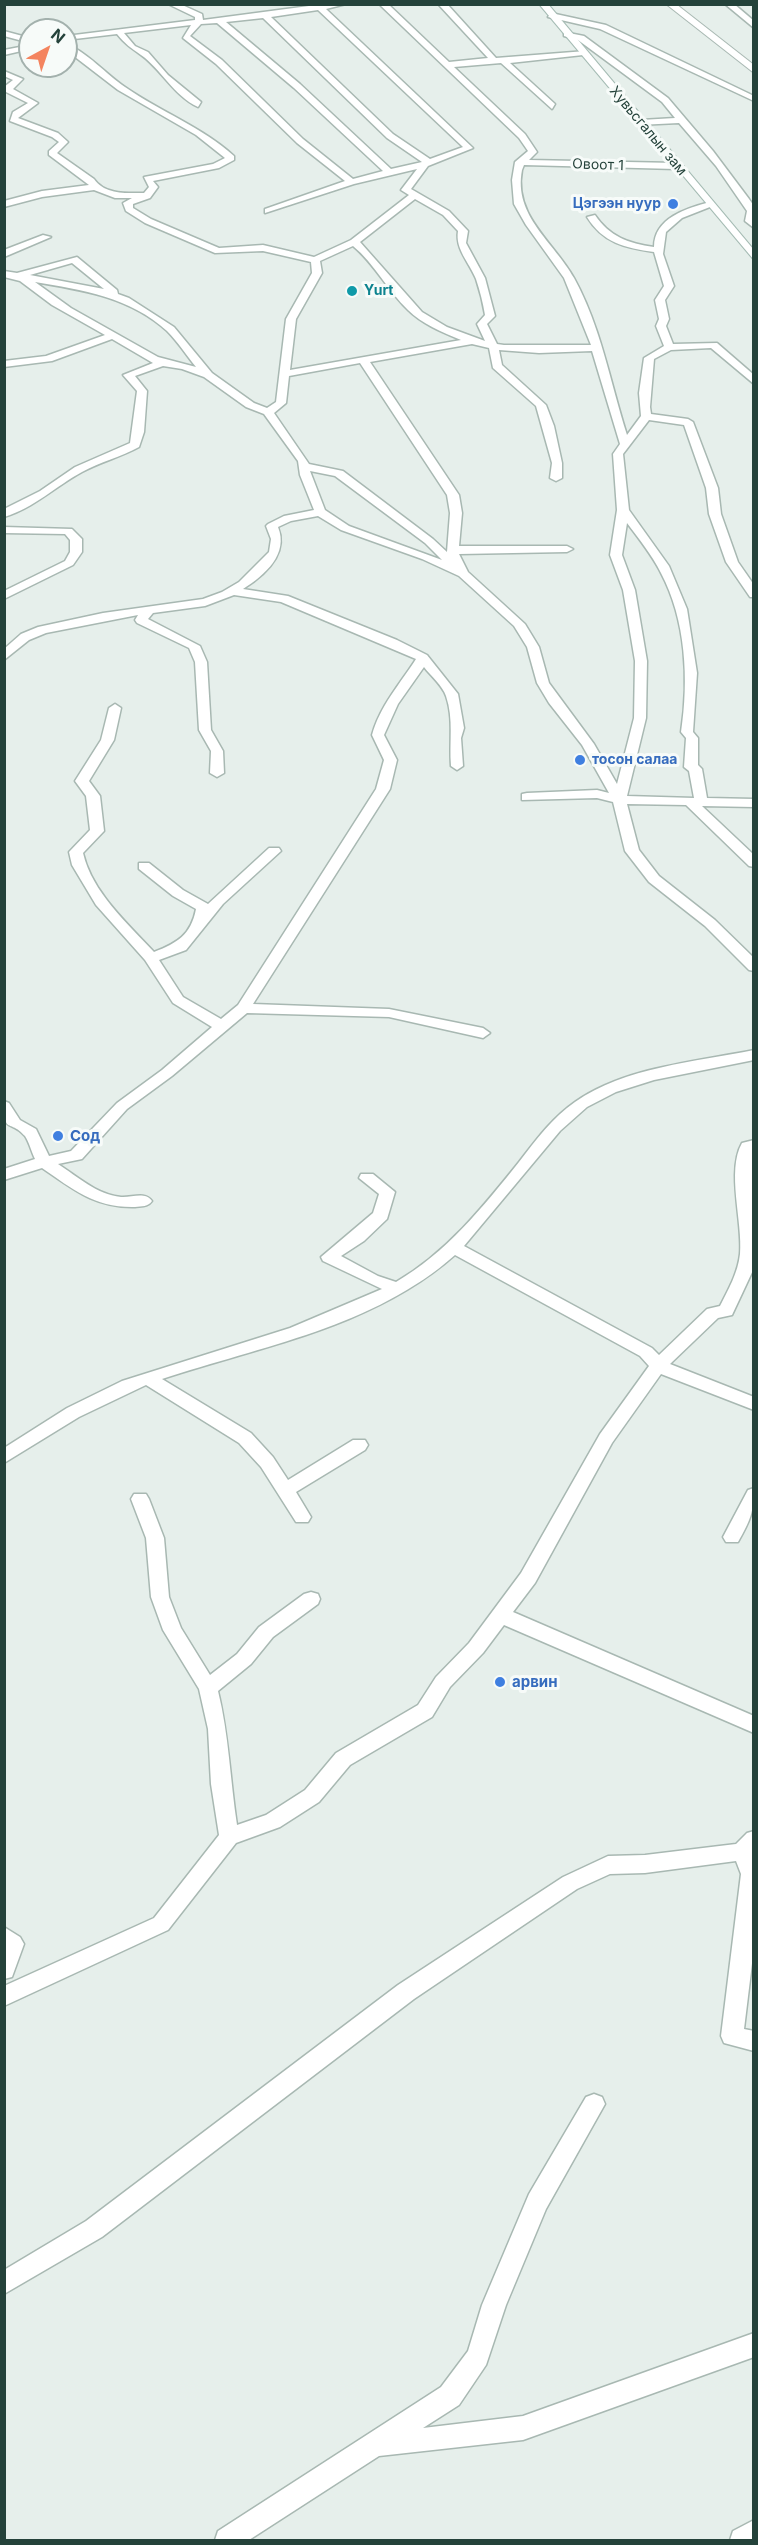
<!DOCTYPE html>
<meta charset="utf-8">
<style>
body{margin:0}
#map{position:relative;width:758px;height:2545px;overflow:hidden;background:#e6efeb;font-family:Inter,sans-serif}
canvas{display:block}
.frame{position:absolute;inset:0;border:6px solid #24423a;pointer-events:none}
.north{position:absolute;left:18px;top:18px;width:60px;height:60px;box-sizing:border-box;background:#f7fbf9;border:2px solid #a3b1ad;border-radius:50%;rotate:40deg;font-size:16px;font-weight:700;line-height:24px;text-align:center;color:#24423a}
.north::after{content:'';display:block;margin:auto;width:21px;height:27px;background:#f4845f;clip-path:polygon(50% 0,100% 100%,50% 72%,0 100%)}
</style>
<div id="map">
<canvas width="758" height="2545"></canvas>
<div class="frame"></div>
<div class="north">N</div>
</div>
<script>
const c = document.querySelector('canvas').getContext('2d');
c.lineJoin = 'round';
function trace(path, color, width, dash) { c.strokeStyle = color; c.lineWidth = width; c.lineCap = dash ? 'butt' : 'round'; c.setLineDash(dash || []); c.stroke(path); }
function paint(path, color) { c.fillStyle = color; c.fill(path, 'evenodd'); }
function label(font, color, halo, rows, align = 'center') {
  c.font = font + ' Inter,sans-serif'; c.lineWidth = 6; c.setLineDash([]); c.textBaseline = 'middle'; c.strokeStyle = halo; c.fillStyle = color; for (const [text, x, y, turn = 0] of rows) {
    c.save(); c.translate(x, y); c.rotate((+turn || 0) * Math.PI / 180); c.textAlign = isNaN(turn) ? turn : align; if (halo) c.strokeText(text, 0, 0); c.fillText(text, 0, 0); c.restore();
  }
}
const minor = new Path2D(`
 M168,4h12l22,10 1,6 121,-16h22l-20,5 147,139 -45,18 -17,23 38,22 19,20 -2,12 19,35 10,38 -8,8 10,20 7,1h87l-27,-67 -38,-53 -12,-21 -2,-24 3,-18 13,-11 -9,-13 -140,-134h9l61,58 39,-4 -50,-54h9l49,54 90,-7 -3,4 -73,8 45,41 -3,5 -51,-46 -47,4 71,67 12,18 -8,8 147,3 4,3 -4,3 -152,-4 -2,5c-9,46 32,72 52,108 27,49 36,104 53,157l14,-19 -2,-23 5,-35 20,-12 -8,-20 3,-7 -4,-19 9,-14 -10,-34c-29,-4 -51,-9 -67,-35l8,-2c15,22 33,28 59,32 0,-29 33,-39 56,-45l5,3 -33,13 -16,14 -3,22 11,32 -9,14 4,19 -3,7 7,18 44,-1 37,32v9l-43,-36 -40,2 -17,9 -4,48 1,7 37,5 5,3 25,66 3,26 17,48 16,23v12h-4l-24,-35 -17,-48 -3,-26 -22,-63 -35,-5 -26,34 6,56 40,56 18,43 10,64 -4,59 5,6v27l4,4 5,29 47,1v8l-52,-1 52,49v12l-5,-1 -63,-61 -59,-1 12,46 20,26 56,44 39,38v13l-5,-1 -44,-44 -56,-44 -24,-31 -12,-49 -16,-4 -75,2v-6l5,-1 70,-3 12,3 -27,-48 -33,-42 -12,-20 -10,-36 -13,-21 -55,-50 -37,-17 -81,-29 -23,-14 -27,5 -13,6c11,27 -13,48 -35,62l45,7 109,44 30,15 31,39 6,34 -3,10 2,28 -6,4 -6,-4c-2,-23 3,-47 -5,-70 -3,-10 -16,-21 -22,-29l-26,37 -14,31 13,25 -7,29 -137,215 136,5 94,19 7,5 -7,5 -94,-21 -142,-4 -75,63 -45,33 -45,50 -24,5c20,13 38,30 63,33 10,1 24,-6 31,4 -4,6 -10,5 -17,6 -40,1 -61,-17 -93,-39l-38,12v-11l31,-10c-3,-6 -6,-17 -10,-23 -16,-18 -21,0 -21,-35l5,2 11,17 16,9 13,27 22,-5 46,-48 45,-33 50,-43 -39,-24 -28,-43 -49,-55 -24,-40 -3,-13 21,-22 -4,-34 -11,-15 26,-41 8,-32 6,-4 6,4 -7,32 -25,41 11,15 4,35 -21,22c9,39 44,70 71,99 23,-9 37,-17 42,-43l-23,-13 -34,-27v-6h10l34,27 25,14 61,-56h10l2,3 -58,53 -37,46 -27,10 24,37 38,22 17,-14 138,-216 8,-29 -12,-25c8,-29 28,-51 44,-76l-135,-57 -47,-7 -29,11 -52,7 -5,6 52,27 7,16 4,68 12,21 1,22 -7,4 -7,-4 1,-22 -12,-21 -4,-68 -6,-14 -52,-25 -2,-3 3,-5 -92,18 -17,7 -25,20v-11l17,-15 17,-7 65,-14 100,-14 19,-7 17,-10 30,-30 2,-13 -5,-13 2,-2 16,-8 30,-6 -14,-35 -2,-14 -34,-47 -18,-7 -42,-30 -22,-8 -19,-3 -28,10 12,15 -3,41 -5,15c-18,10 -39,15 -57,25 -26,14 -48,36 -78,45v-8l36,-18 35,-24 55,-24 7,-52 -14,-16 30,-12 -41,-24 -60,22 -48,6v-6l42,-5 59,-21 -53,-30 -32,-24 -16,-4v-6l13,2 60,-16 40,33 1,4 11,4 45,29 38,46 42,30 13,5 9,-6 10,-83 26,-46 -1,-11 -48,-11 -48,2 -70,-30 -19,-12 -3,-8 9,-5h-17l-21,-8 -52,7 -38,10v-6l38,-10 47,-6 -40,-30v-4l10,-9 -7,-5 -42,-16 3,-9 15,-9 -24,-12v-4l9,-7 -9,-4v-5l19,8 -10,10 25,14 -20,15 40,15 10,9 -11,11 37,26c11,16 33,14 50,14l5,-6 -5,-10 69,-13 12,-6 -29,-23 -78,-45 -52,-40v-6c21,8 40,30 59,43 36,25 77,40 109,69v4l-15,8 -66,13 5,6 -8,11 -17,6v4l18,11 68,29 44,-3 51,12 37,-17 58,-45 -8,-5 16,-21 -63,15 -89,29v-4l80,-28 -48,-38 -81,-79 -33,-26 8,-13 -67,8 11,13 13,6 20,23 33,27 -3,5c-24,-11 -38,-39 -57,-52 -11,-8 -15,-10 -24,-21l-51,6v-4l129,-16v-3zM318,10l145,137 -33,12 -37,-25 -122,-117zM263,18l124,120 35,24 -31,7 -91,-85 -74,-62zM217,23l77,65 89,83 -30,8 -50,-40 -81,-79 -32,-24 11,-12zM415,199l28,16 15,16c-3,18 11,31 18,48 4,12 7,24 9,36l-8,9 8,17 -38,-14 -25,-15 -62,-70zM353,246c22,18 34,44 55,64 14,14 34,22 53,30l-171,30 6,-51 26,-46 -2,-12zM72,263l32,26 -74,-14zM35,282c47,8 95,15 132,49 11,11 20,25 29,36l-38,-10 -87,-49zM472,344l17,4 4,20 43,38 16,57 -2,15 6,3 6,-3v-15l-8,-37 -8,-21 -44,-40 -3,-15 40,3 53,-2 28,93 -7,10 4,56 -7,45 13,35 12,71 -1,57 -17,66 -23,-40 -45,-61 -10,-36 -14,-23 -57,-52 -9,-18 108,-2 6,-3 -6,-3h-108l3,-33 -3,-18 -89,-133zM360,363l87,132 3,18 -3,39 -14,-13 -90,-68 -34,-7 -35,-51 12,-10 3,-27zM310,471l25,5 90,67 17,17 -93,-34 -24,-16zM627,523c12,16 25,32 34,50 25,47 28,107 20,159l5,6 -2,29 5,4 5,27 -67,-2 19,-78 1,-57 -12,-71 -13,-35z
 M725,4h9l20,17v7z
 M551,13l55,12 148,71v5l-154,-72 -52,-12z
 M4,31l26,7v5l-26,-7z
 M564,32l20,4 84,62 45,53 36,48 5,7v22l-9,-7 2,-10 -31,-45 -37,-43 -41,2 3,-5 34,-2 -13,-16 -84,-62 -14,-4z
 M30,45v4l-26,6v-5z
 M43,235l8,2 -47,20v-7z
 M4,527l68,2 10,10v13l-9,13 -69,34v-8l61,-30 5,-9v-12l-5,-6 -61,-1z
 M754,1050v10l-100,20 -38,12 -29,15 -27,24 -96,115 188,102 7,7 48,-46 13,-3c8,-16 18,-33 20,-52 3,-32 -14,-83 2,-111l12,-3v128l-22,47 -14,3 -48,46 84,33v13l-93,-36 -49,69 -77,140 -22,29 241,104v17l-250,-108 -21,28 -33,34 -18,30 -82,48 -31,37 -39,25 -44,16 -68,87 -164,76v-20l150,-68 65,-83 -8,-51 -3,-55 -9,-40 -36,-59 -12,-33 -5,-59 -15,-39 3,-5h12l3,5 15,39 5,59 12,31 29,47 27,-21 22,-27 45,-33 7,-2 7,2 2,5 -2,5 -45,33 -22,27 -33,27c11,44 12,89 19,134l29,-10 39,-25 31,-37 82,-48 18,-28 33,-34 52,-70 79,-139 49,-68 -9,-10 -185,-101c-81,72 -193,91 -293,124l89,54 22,24 15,23 65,-40h12l3,5 -3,5 -69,42 15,25 -3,5h-12l-35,-55 -22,-24 -93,-58 -67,32 -75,46v-15l63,-40 55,-27 168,-53 92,-39 -59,-28 -2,-4 52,-44 6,-19 -20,-16 2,-4h12l22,18 -8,27 -23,22 -23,15 37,20 18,6c50,-29 87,-75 123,-120 17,-22 33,-44 56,-60 50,-35 120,-40 179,-52z
 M754,1488c0,24 -4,33 -16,54h-12l-3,-5 25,-47z
 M754,1831v116l-10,82 10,2v20l-30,-8 -3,-7 20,-162 -5,-13 -91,12 -35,1 -33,15 -163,110 -312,238 -98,57v-24l82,-49 312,-236 165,-108 45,-21 37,-1 91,-11 11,-11z
 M4,1927l16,10 4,7 -12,33 -8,2z
 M594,2094l8,3 3,7 -59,105 -40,96 -20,60 -27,40 -36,23 100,-12 231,-83v24l-231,83 -144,16 -130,84h-34l3,-9 223,-144 27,-36 14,-46 47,-111 57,-97z
 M754,2520v20h-24l3,-9z`);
const tertiary = new Path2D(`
 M666,4h10l78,61v8z`);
const secondary = new Path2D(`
 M539,4h9l206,246v10z`);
trace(minor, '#a8b8b2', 3);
trace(tertiary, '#a8b8b2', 2);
trace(secondary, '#a4bbb3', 2);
paint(minor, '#fff');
paint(tertiary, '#fff');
paint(secondary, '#fff');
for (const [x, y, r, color] of [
 [673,204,6,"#3f7fe0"],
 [352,291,6,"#0f9aa8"],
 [580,760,6,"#3f7fe0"],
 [58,1136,6,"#3f7fe0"],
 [500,1682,6,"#3f7fe0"]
]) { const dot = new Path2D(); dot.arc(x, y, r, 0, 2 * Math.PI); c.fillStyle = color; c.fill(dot); trace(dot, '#f7fbf9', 2); }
label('14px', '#24423a', '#f7fbf9', [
 ["Хувьсгалын зам",648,131,50],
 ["Овоот 1",598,165,2]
]);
label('bold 14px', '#366cbe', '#f7fbf9', [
 ["Цэгээн нуур",661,204],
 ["тосон салаа",592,760,"left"]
], 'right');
label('bold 14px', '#0d838f', '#f7fbf9', [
 ["Yurt",364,291]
], 'left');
label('bold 15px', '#366cbe', '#f7fbf9', [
 ["Сод",70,1136],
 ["арвин",512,1682]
], 'left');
</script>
